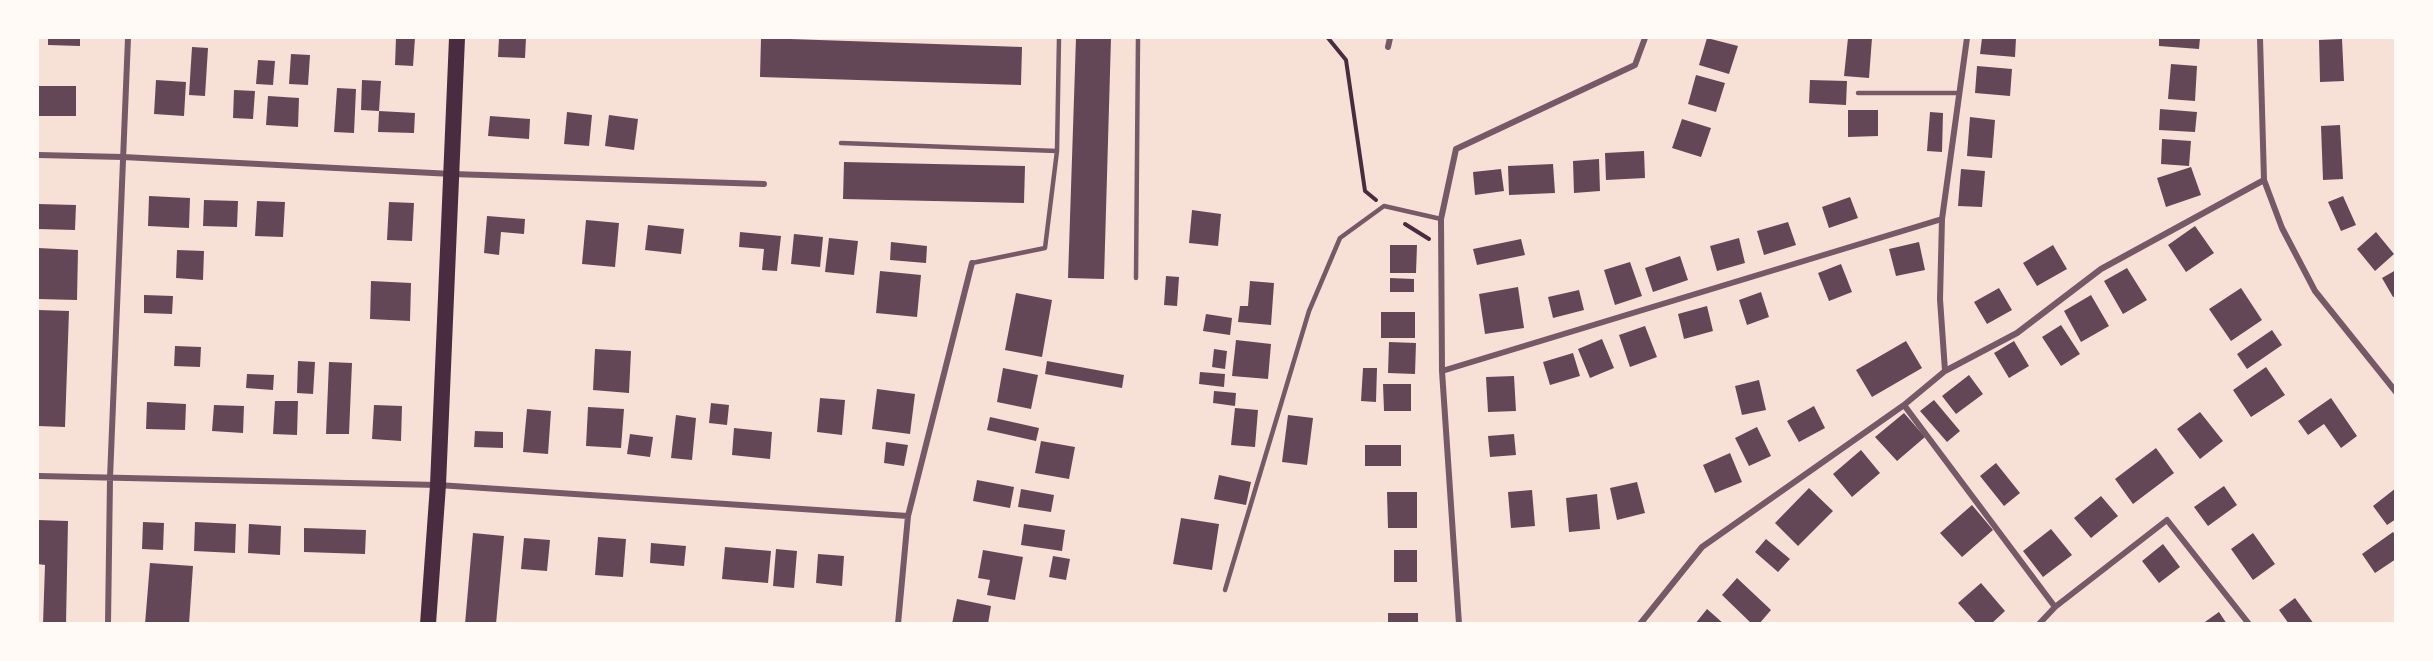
<!DOCTYPE html>
<style>
body{margin:0}
#map{position:relative;width:2433px;height:661px;overflow:hidden;background:#f7e1d7;font-family:"IBM Plex Sans",sans-serif}
canvas{display:block}
.frame{position:absolute;inset:0;border:39px solid #fffaf5;pointer-events:none}
</style>
<div id="map">
<canvas width="2433" height="661"></canvas>
<div class="frame"></div>
</div>
<script>
const c = document.querySelector('canvas').getContext('2d');
c.lineJoin = 'round';
function paint(path, color) { c.fillStyle = color; c.fill(path, 'evenodd'); }
function trace(path, color, width, dash) { c.strokeStyle = color; c.lineWidth = width; c.lineCap = dash ? 'butt' : 'round'; c.setLineDash(dash || []); c.stroke(path); }
paint(new Path2D(`
 M48,38h32v8l-32,-1z
 M396,38h19l-2,28 -18,-1z
 M499,38h27l-1,20 -27,-1z
 M761,38l261,9 -1,38 -261,-8z
 M1076,38h35l-7,241 -36,-1z
 M1707,38l31,8 -9,28 -30,-9z
 M1848,38h24l-3,40 -25,-2z
 M1982,38h34l-1,19 -35,-3z
 M2159,38h41l-1,11 -40,-3z
 M2342,39l2,42 -24,1 -1,-42z
 M192,47l16,1 -3,48 -16,-1z
 M291,54l19,1 -2,30 -19,-1z
 M258,60l17,1 -2,24 -17,-1z
 M2171,64l26,2 -2,35 -27,-2z
 M1977,66l35,3 -2,27 -35,-3z
 M1696,75l29,8 -9,29 -28,-8z
 M156,80l30,2 -2,34 -30,-2z
 M362,80l19,1 -2,30 -18,-1z
 M1810,80l37,1 -1,24 -37,-2z
 M38,86h38v30h-38z
 M337,88l19,1 -2,44 -20,-1z
 M234,90l21,1 -2,28 -20,-1z
 M268,96l31,2 -1,29 -32,-2z
 M2160,109l37,3 -2,20 -36,-2z
 M1848,110h30v26l-30,1z
 M379,111l36,2 -1,20 -36,-1z
 M567,112l25,3 -3,31 -25,-2z
 M1930,112l13,1 -1,39 -15,-1z
 M609,115l29,4 -4,31 -29,-4z
 M490,116l40,3 -1,20 -41,-3z
 M1970,117l25,3 -3,38 -25,-2z
 M1682,119l29,9 -10,29 -29,-9z
 M2340,125l3,54 -20,1 -2,-54z
 M2162,139l29,2 -2,25 -28,-2z
 M1644,151l1,27 -39,2 -1,-27z
 M1599,159l1,32 -26,2 -1,-32z
 M844,162l181,4 -1,37 -181,-4z
 M1553,164l2,29 -46,2 -1,-29z
 M2191,167l10,28 -35,12 -9,-29z
 M1501,169l3,22 -29,4 -2,-23z
 M1961,169l24,2 -3,36 -24,-1z
 M149,196l41,2 -1,30 -41,-2z
 M2343,196l13,29 -15,6 -13,-29z
 M1850,197l8,21 -29,10 -7,-21z
 M204,200l34,1 -1,26 -34,-1z
 M257,201l28,1 -2,35 -28,-1z
 M389,202l25,1 -2,38 -25,-1z
 M38,204l38,1 -1,25 -37,-1z
 M1192,210l29,4 -3,32 -29,-3z
 M487,216l38,3 -1,15 -23,-2 -2,23 -15,-2z
 M586,220l33,3 -4,44 -33,-3z
 M1788,222l8,23 -32,10 -7,-24z
 M648,225l36,4 -3,25 -36,-4z
 M2195,226l19,27 -28,19 -18,-27z
 M740,232l41,4 -4,35 -15,-1 2,-21 -25,-2z
 M2376,232l18,22 -19,17 -18,-22z
 M794,234l29,3 -3,30 -29,-3z
 M829,238l29,3 -4,34 -29,-3z
 M1739,238l6,25 -28,8 -7,-25z
 M1521,239l4,16 -48,10 -4,-16z
 M891,242l36,4 -1,17 -36,-3z
 M1919,242l6,28 -29,6 -7,-27z
 M1390,245h27l-1,28h-26z
 M2053,245l14,24 -30,17 -14,-23z
 M38,248l40,2 -1,50 -39,-1z
 M177,250l27,1 -1,29 -27,-2z
 M1680,256l8,24 -35,12 -8,-24z
 M1630,262l12,34 -27,9 -11,-35z
 M1841,264l11,28 -23,9 -11,-28z
 M2127,268l20,32 -24,14 -19,-33z
 M2396,270v26l-3,1 -11,-19z
 M880,271l41,4 -4,42 -41,-4z
 M1166,276l13,1 -2,29 -13,-1z
 M1390,278l24,1v13h-24z
 M371,281l40,2 -1,38 -40,-2z
 M1250,281l24,2 -3,42 -33,-3 2,-16h8z
 M1518,287l6,41 -39,6 -6,-40z
 M1999,288l13,22 -25,14 -13,-22z
 M2241,288l21,32 -31,21 -22,-32z
 M1579,290l5,20 -31,8 -5,-21z
 M1761,292l8,25 -22,8 -8,-25z
 M1016,293l36,7 -10,57 -37,-7z
 M144,295l29,1 -1,18 -28,-1z
 M2091,295l18,31 -28,16 -17,-31z
 M1707,306l6,25 -29,8 -6,-25z
 M38,310l31,1 -4,116 -27,-1z
 M1381,312h34v26h-34z
 M1206,314l26,4 -2,17 -27,-4z
 M2061,325l19,29 -19,12 -19,-29z
 M1645,326l12,31 -27,10 -11,-32z
 M2272,330l10,15 -35,24 -10,-15z
 M1602,339l12,29 -24,10 -12,-29z
 M1236,340l35,4 -3,35 -36,-3z
 M1906,341l16,27 -50,29 -16,-27z
 M2014,341l15,25 -20,12 -15,-25z
 M1389,342l27,1 -1,31 -27,-1z
 M175,346l26,1 -1,20 -26,-1z
 M595,349l36,2 -2,42 -36,-3z
 M1214,349l13,2 -2,18 -13,-2z
 M1573,353l7,23 -30,9 -7,-23z
 M298,361l17,1 -2,32 -16,-1z
 M1047,361l77,14 -2,13 -77,-14z
 M329,362l23,1 -3,71h-23z
 M2266,367l19,28 -34,22 -18,-27z
 M1003,368l35,7 -7,34 -34,-7z
 M1363,368h14l-1,34 -15,-1z
 M1200,372l25,2 -1,13 -25,-3z
 M247,374l27,1 -1,15 -27,-2z
 M1969,375l14,19 -27,20 -14,-18z
 M1514,376l2,35 -28,1 -2,-35z
 M1759,380l7,30 -24,5 -7,-29z
 M1383,384h28v27h-27z
 M877,389l38,5 -5,40 -38,-5z
 M1214,391l22,2 -1,13 -22,-3z
 M820,398l25,2 -3,35 -25,-3z
 M2331,398l26,38 -16,12 -17,-24 -16,11 -10,-14z
 M1934,400l26,31 -13,11 -27,-31z
 M275,401h23l-1,34 -24,-1z
 M147,402l39,2 -1,26 -39,-1z
 M711,403l18,2 -2,20 -18,-2z
 M214,405l30,1 -1,27 -31,-2z
 M374,405l28,1 -1,35 -29,-2z
 M1814,406l11,22 -26,14 -12,-21z
 M588,407l36,2 -3,39 -35,-2z
 M1235,408l23,2 -3,37 -24,-2z
 M527,409l24,2 -3,43 -25,-2z
 M2200,412l23,29 -23,18 -23,-30z
 M1904,413l21,24 -28,24 -22,-24z
 M676,415l20,3 -4,42 -21,-2z
 M1288,415l25,3 -6,47 -25,-3z
 M990,417l49,11 -3,13 -49,-11z
 M1757,427l14,29 -22,10 -14,-28z
 M734,428l38,4 -2,27 -38,-4z
 M475,431l28,1v16l-29,-1z
 M630,434l23,3 -3,20 -23,-3z
 M1514,434l2,21 -26,2 -2,-21z
 M1041,441l34,6 -6,32 -34,-6z
 M886,442l22,3 -4,21 -20,-3z
 M1365,445h36v21h-36z
 M2156,448l18,25 -41,31 -18,-25z
 M1861,450l19,23 -28,24 -19,-23z
 M1730,453l12,29 -27,11 -12,-28z
 M1996,463l24,30 -16,13 -24,-30z
 M1219,475l32,7 -5,23 -32,-6z
 M977,480l37,7 -4,21 -37,-7z
 M1637,482l8,31 -28,7 -7,-32z
 M2224,486l13,19 -29,21 -14,-19z
 M1809,488l24,23 -35,35 -23,-23z
 M2396,488v31l-9,6 -14,-19z
 M1021,489l33,6 -3,17 -33,-5z
 M1532,490l3,36 -24,2 -3,-36z
 M1387,492h30v36h-29z
 M1597,494l3,35 -31,3 -3,-34z
 M2101,496l17,20 -27,22 -17,-20z
 M1972,505l21,25 -31,27 -22,-24z
 M1181,518l38,6 -7,46 -39,-6z
 M38,520l30,1 -2,103h-23l2,-59 -7,-1z
 M143,522l21,1 -1,27 -21,-1z
 M195,522l41,2 -1,29 -41,-2z
 M249,524l32,2 -1,29 -32,-2z
 M1024,524l41,6 -3,21 -41,-6z
 M304,528l62,2 -1,24 -61,-2z
 M2051,529l21,26 -29,22 -20,-26z
 M2393,532l3,4v23l-21,14 -13,-19z
 M473,533l31,3 -8,88h-31z
 M2253,533l22,31 -22,16 -22,-31z
 M598,537l28,2 -3,38 -28,-2z
 M524,538l26,2 -3,31 -26,-2z
 M1766,539l24,20 -12,13 -23,-20z
 M651,543l35,3 -2,20 -34,-3z
 M2163,544l17,23 -21,16 -17,-22z
 M725,547l46,4 -3,32 -46,-4z
 M776,549l21,2 -3,37 -21,-2z
 M983,550l40,7 -8,43 -28,-5 3,-15 -12,-2z
 M1394,550h23v32h-23z
 M818,554l26,2 -2,30 -26,-3z
 M1053,556l17,3 -4,21 -17,-3z
 M150,563l43,3 -4,58h-44z
 M1737,578l34,32 -12,14h-7l-30,-29z
 M1981,583l24,28 -14,13h-14l-19,-21z
 M2295,598l19,26h-25l-10,-14z
 M957,599l34,7 -3,18h-36z
 M1707,609l17,15h-29z
 M2219,612l8,12h-25z
 M1388,613h30v11h-30z`), '#644757');
trace(new Path2D(`
 M1328,38l18,22 19,131 11,9
 M1405,224l24,15`), '#4a2c40', 4);
trace(new Path2D(`
 M1858,93h101
 M841,143l216,8
 M972,263l73,-15 12,-97 2,-113
 M1136,278l2,-240
 M1225,590l84,-279 31,-73 44,-32 57,13`), '#755966', 4.5);
trace(new Path2D(`
 M2260,38l4,142 18,48 33,63 81,101
 M1388,47l2,-9
 M38,155l85,2 329,17 312,10
 M1442,371l500,-152
 M1945,371l-5,-72 2,-80 25,-181
 M1904,405l151,202
 M38,476l400,9 470,31
 M108,624l2,-146 18,-440
 M898,624l10,-108 64,-253
 M1459,624l-17,-253 -1,-152 15,-70 179,-84 10,-27
 M1640,624l62,-77 202,-142 41,-34 72,-38 84,-64 163,-89
 M2039,624l16,-17 112,-87 82,104`), '#755966', 6);
trace(new Path2D(`
 M428,624l10,-139 19,-447`), '#4a2c40', 16);
</script>
